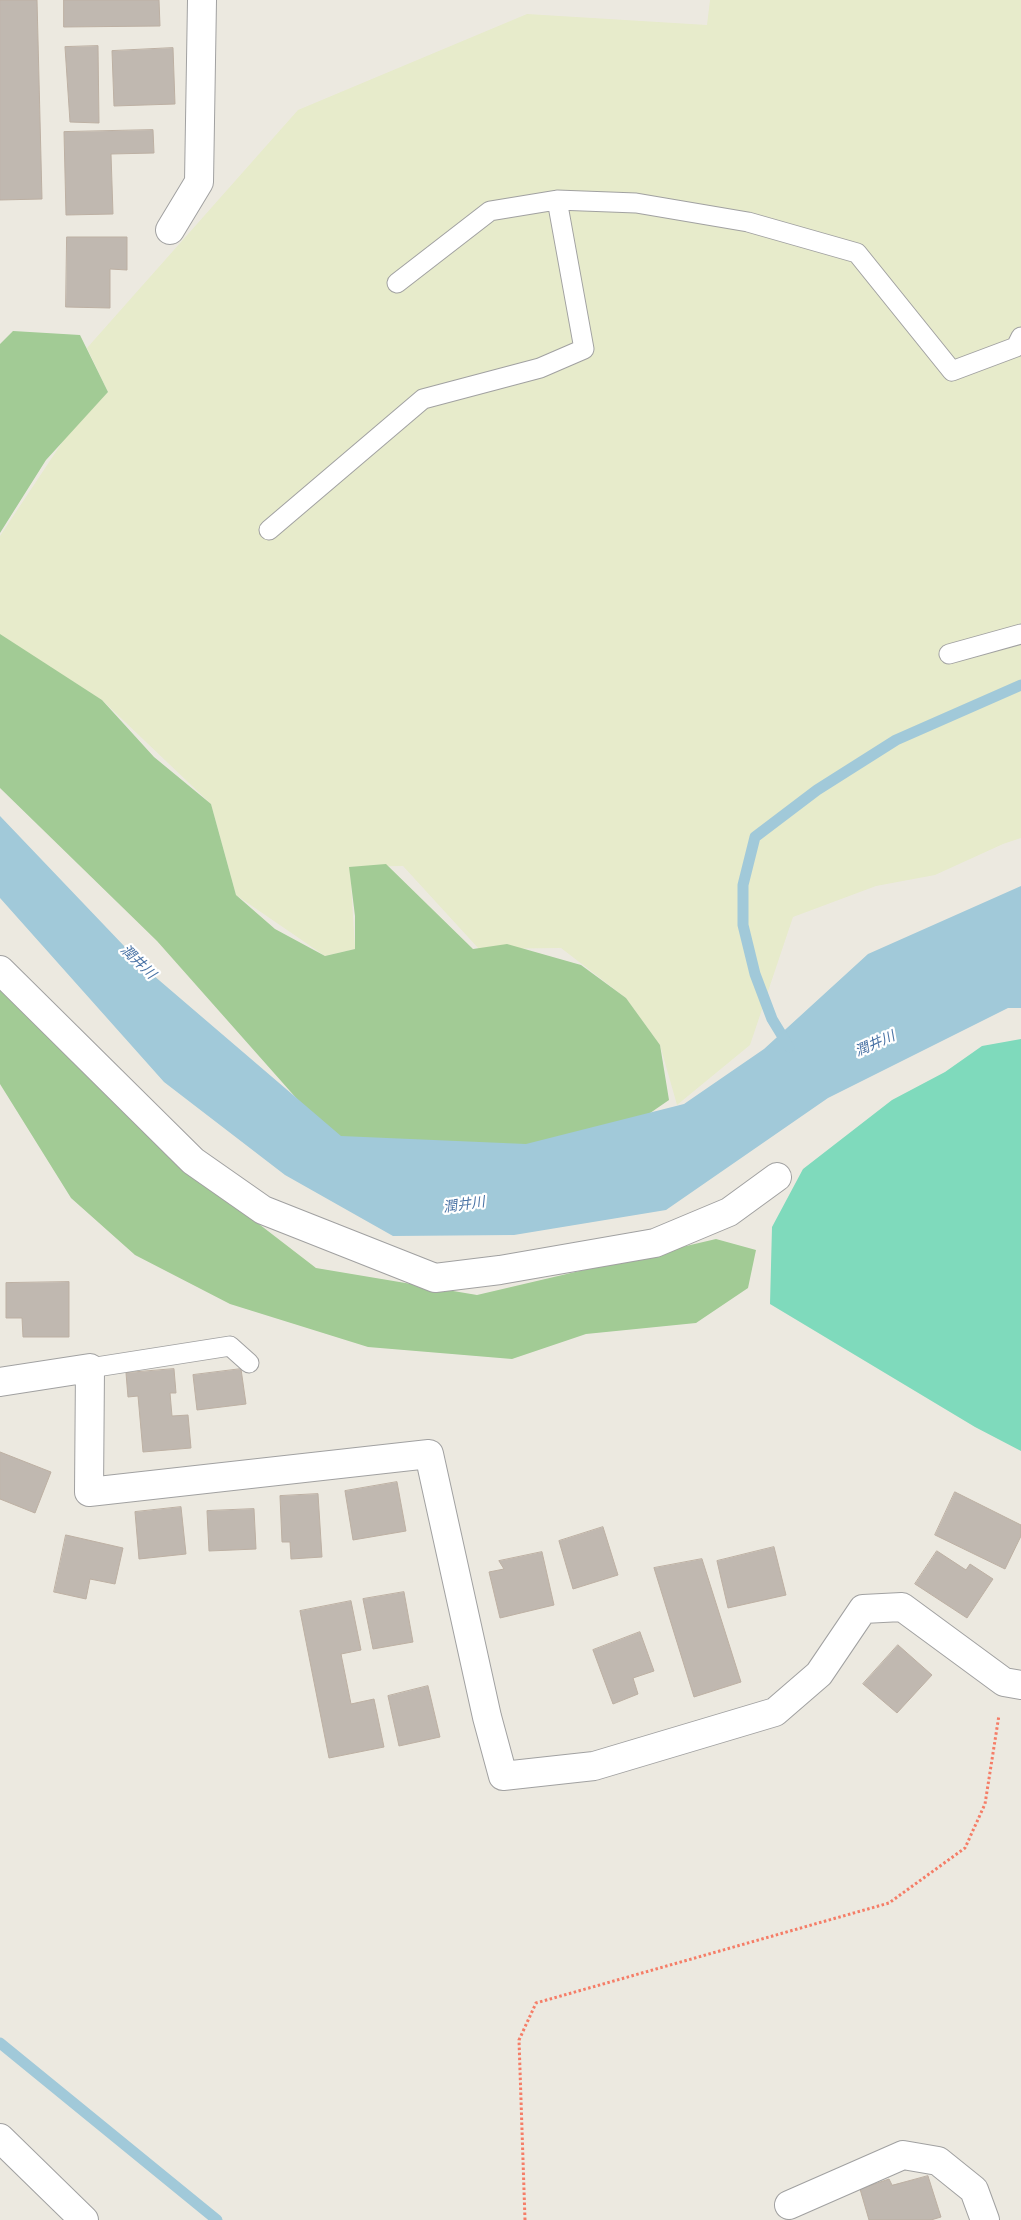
<!DOCTYPE html>
<meta charset="utf-8">
<style>
body{margin:0}
canvas{display:block;background:#ece9e0}
</style>
<canvas width="1021" height="2220"></canvas>
<script>
const c = document.querySelector('canvas').getContext('2d');
c.lineJoin = 'round';
function paint(path, color) { c.fillStyle = color; c.fill(path, 'evenodd'); }
function trace(path, color, width, dash) { c.strokeStyle = color; c.lineWidth = width; c.lineCap = dash ? 'butt' : 'round'; c.setLineDash(dash || []); c.stroke(path); }
function label(font, color, halo, rows, align = 'center') {
  c.font = font + ' Montserrat,"Noto Sans JP",sans-serif'; c.lineWidth = 4.5; c.setLineDash([]); c.textBaseline = 'middle'; c.strokeStyle = halo; c.fillStyle = color; for (const [text, x, y, turn = 0] of rows) {
    c.save(); c.translate(x, y); c.rotate((+turn || 0) * Math.PI / 180); c.textAlign = isNaN(turn) ? turn : align; if (halo) c.strokeText(text, 0, 0); c.fillText(text, 0, 0); c.restore();
  }
}
paint(new Path2D(`
 M710,0h311v838l-18,6 -68,31 -59,11 -83,31 -43,128 -73,60 -17,-60 -34,-47 -65,-50 -82,1 -76,-83 -53,1 5,82 -30,7 -89,-61 -25,-91 -109,-104 -102,-65v-99l65,-98 43,-46 -21,-44 211,-238 229,-96 180,11z`), '#e7ebcb');
paint(new Path2D(`
 M13,331l67,4 28,57 -62,68 -46,73v-189z
 M0,634l102,66 52,57 57,47 25,91 39,34 50,27 30,-7v-33l-6,-49 37,-3 87,85 34,-5 74,21 45,33 34,47 9,55 -58,40 -133,25 -134,-13 -187,-211 -157,-153z
 M0,983l181,181 135,104 161,27 239,-56 40,11 -8,38 -52,35 -110,11 -74,25 -144,-12 -138,-43 -95,-49 -64,-57 -71,-114z`), '#a2cb95');
paint(new Path2D(`
 M1021,1039v412l-46,-24 -205,-123 2,-77 31,-58 89,-69 53,-28 37,-26z`), '#7fdabc');
paint(new Path2D(`
 M0,816l146,153 195,167 185,8 158,-40 80,-55 104,-95 153,-68v122h-13l-180,90 -162,112 -152,25 -121,1 -108,-61 -121,-93 -164,-184z`), '#a1c9d9');
trace(new Path2D(`
 M789,1047l-17,-28 -17,-45 -12,-49v-40l12,-48 62,-47 79,-50 125,-55
 M0,2043l217,177`), '#a1c9d9', 11);
const building = new Path2D(`
 M0,0h37l5,199 -42,1z
 M64,0h95l1,26 -96,1z
 M98,46l1,77 -29,-1 -5,-75z
 M173,48l2,56 -61,2 -2,-55z
 M153,130l1,23 -43,1 2,60 -47,1 -2,-83z
 M67,237h60v33l-17,-1v39l-44,-1z
 M69,1282v55h-46l-1,-19h-16v-35z
 M174,1369l2,24h-6l2,23 16,-1 3,33 -48,4 -5,-56 -10,1 -2,-24z
 M241,1369l5,35 -49,6 -4,-35z
 M0,1452l51,20 -16,41 -35,-14z
 M397,1482l9,49 -53,9 -8,-49z
 M955,1492l66,33v11l-16,33 -70,-34z
 M318,1494l4,63 -31,2 -1,-17h-8l-2,-46z
 M181,1507l5,47 -47,5 -4,-47z
 M254,1509l2,40 -47,2 -2,-40z
 M603,1527l15,48 -45,14 -14,-48z
 M66,1535l57,13 -8,36 -25,-5 -4,20 -32,-7z
 M774,1547l12,48 -58,13 -11,-47z
 M937,1551l29,19 4,-6 23,15 -26,39 -52,-34z
 M542,1552l12,53 -54,13 -11,-46 15,-3 -5,-8z
 M702,1559l39,123 -47,15 -40,-129z
 M404,1592l9,50 -40,7 -10,-50z
 M351,1601l10,49 -20,4 10,50 23,-5 10,48 -55,11 -29,-147z
 M640,1632l14,39 -21,7 5,16 -25,10 -20,-54z
 M898,1645l34,30 -35,38 -34,-29z
 M428,1686l12,51 -41,9 -11,-50z
 M928,2176l13,41 -10,3h-62l-9,-31 29,-10 3,6z`);
paint(building, '#c0b8b0');
trace(building, '#bdb0a3', 1);
const lane = new Path2D(`
 M397,283l93,-72 67,-11 79,3 112,19 109,31 95,118 64,-24 5,-10
 M269,530l154,-131 117,-31 44,-19 -27,-149
 M949,654l72,-20
 M90,1368l140,-22 19,17`);
const street = new Path2D(`
 M170,230l29,-48 3,-182
 M0,970l193,191 70,49 172,68 65,-8 155,-27 74,-31 48,-35
 M0,1382l90,-14 -1,124 340,-38 58,263 16,59 91,-10 181,-54 44,-38 44,-65 39,-2 102,75 17,3
 M0,2138l84,82
 M789,2205l114,-50 35,6 36,29 11,30`);
trace(lane, '#a1a1a1', 21);
trace(street, '#a1a1a1', 30);
trace(new Path2D(`
 M525,2220l-6,-180 17,-37 353,-100 76,-55 20,-44 14,-89`), '#f57d67', 3, [2.5, 2.5]);
trace(lane, '#fff', 19);
trace(street, '#fff', 28);
label('italic 14px', '#4b74a6', '#fff', [
 ["潤井川",138,962,44],
 ["潤井川",875,1044,-24],
 ["潤井川",464,1205,-8]
]);
</script>
